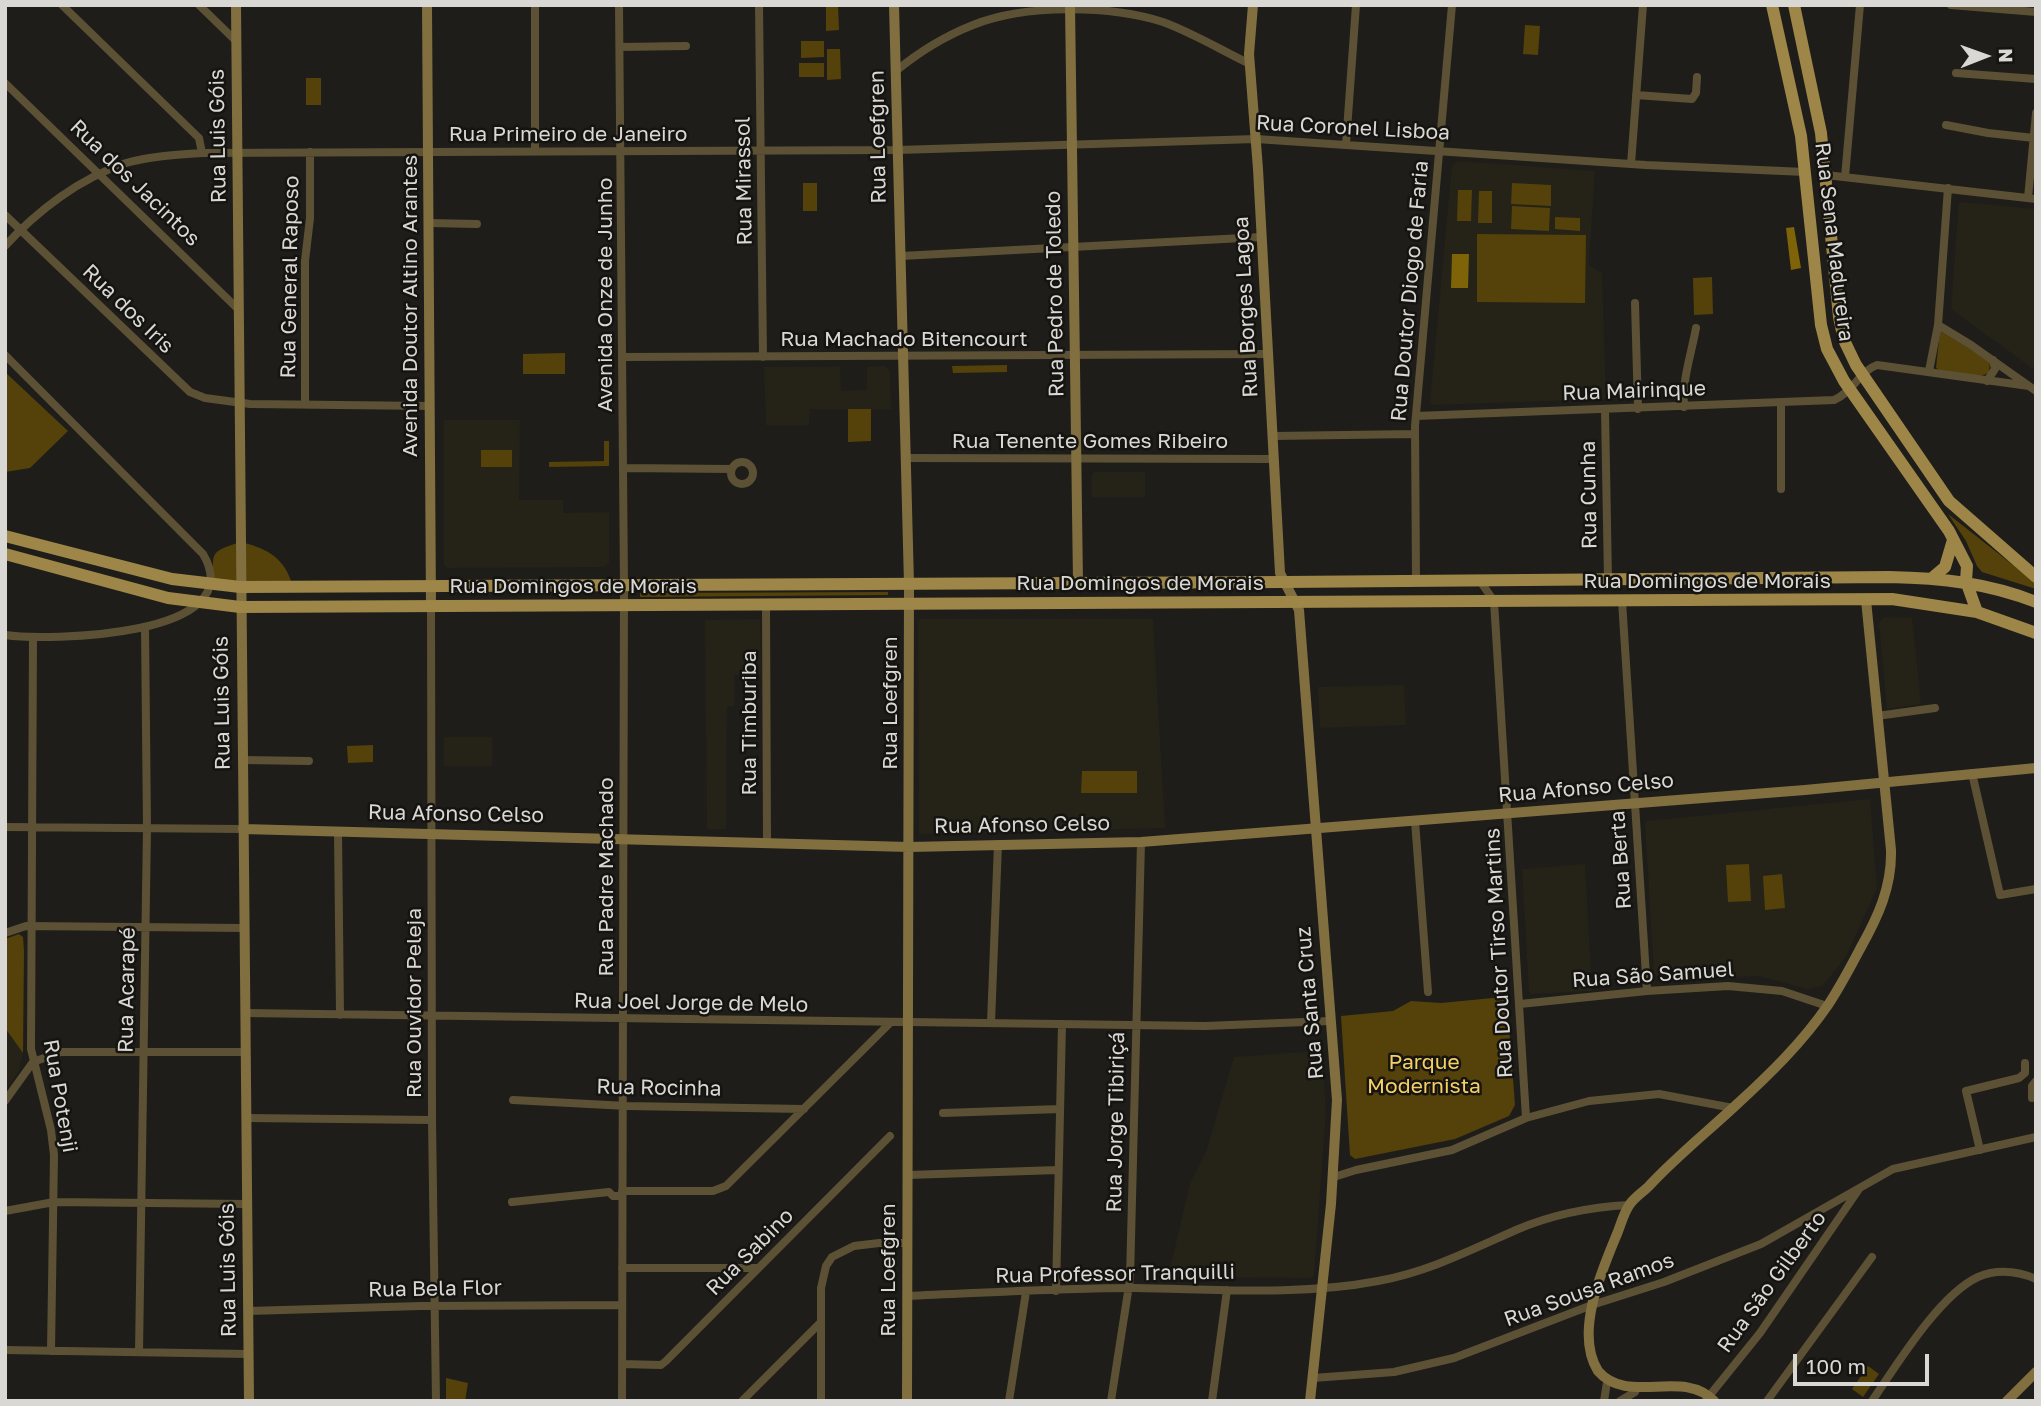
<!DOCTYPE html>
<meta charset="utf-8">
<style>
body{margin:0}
#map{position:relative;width:2041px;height:1406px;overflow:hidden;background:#1e1d19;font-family:"Golos Text",sans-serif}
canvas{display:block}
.frame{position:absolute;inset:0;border:7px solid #d9d8d5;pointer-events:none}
.north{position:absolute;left:1950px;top:21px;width:70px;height:70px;-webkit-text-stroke:5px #151410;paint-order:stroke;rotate:89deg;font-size:19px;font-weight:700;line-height:28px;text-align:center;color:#d9d8d5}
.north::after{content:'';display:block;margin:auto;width:24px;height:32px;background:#d9d8d5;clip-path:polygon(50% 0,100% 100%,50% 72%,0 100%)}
.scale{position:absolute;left:1793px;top:1354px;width:136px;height:32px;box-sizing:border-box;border:4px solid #d9d8d5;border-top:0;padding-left:9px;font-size:21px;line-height:24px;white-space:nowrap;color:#d9d8d5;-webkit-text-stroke:5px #151410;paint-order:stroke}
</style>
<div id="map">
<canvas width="2041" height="1406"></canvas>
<div class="frame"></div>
<div class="north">N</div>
<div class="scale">100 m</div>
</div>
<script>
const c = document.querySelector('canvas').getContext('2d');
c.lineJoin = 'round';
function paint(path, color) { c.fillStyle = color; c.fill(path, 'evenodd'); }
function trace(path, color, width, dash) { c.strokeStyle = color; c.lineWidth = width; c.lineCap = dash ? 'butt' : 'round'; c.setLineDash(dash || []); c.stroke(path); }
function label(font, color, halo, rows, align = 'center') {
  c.font = font + ' "Golos Text",sans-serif'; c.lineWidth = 5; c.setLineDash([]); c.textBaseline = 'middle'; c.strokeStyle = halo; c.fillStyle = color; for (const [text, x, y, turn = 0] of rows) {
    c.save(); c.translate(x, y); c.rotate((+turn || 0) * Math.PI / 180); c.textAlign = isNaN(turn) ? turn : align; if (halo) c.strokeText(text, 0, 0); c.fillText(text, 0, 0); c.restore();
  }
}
paint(new Path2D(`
 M1458,161l137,10 -6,94 13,8 4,126 -173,6 -3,-3 22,-236z
 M1959,202l77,7v155l-4,4 -81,-59z
 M885,366l5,5 1,38h-81l-1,16h-43l-2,-58h76l1,24 26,-1v-23z
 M444,420h76l-1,80h44v13l46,-1v50l-5,5 -156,1 -4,-3z
 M1095,472h50v25h-53v-23z
 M1883,617l29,1 9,86 -34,5 -8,-86z
 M760,619l1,55 -27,1v31l-7,1 -1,122h-19l-2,-209z
 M920,619h233l12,209 -246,6 -1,-212z
 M1404,685l2,40 -86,3 -2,-41z
 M444,737h48v29h-48z
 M1870,799l7,89 -30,67 -24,31 -16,3 -48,-13 -96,4 -5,-2 -4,-5 -9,-149 2,-3z
 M1585,864l7,127 -61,3 -2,-3 -7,-122z
 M5,1028l18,25 -4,18 -14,20z
 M1318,1051l4,4 4,55 -12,166 -4,2 -142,-1 22,-93 16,-32 28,-95z`), '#252218');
paint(new Path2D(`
 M838,5l1,25 -13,1v-25z
 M1525,25l15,1 -2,29 -15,-1z
 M801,41h23v16l-23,1z
 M827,49h13l1,30 -14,1z
 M799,63h25v14h-25z
 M306,78h15v27h-15z
 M803,183h14v28h-14z
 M1512,183l39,2v21l-40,-2z
 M1458,190h14l-1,31h-14z
 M1479,191h13v32h-14z
 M1512,206l38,2 -1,23 -38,-2z
 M1555,217l25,1v13l-25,-2z
 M1477,234l109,1 -1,68 -108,-1z
 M1712,277l1,37 -19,1 -1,-37z
 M1940,331l50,30 -1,12c-17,7 -37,4 -53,-5z
 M565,353v21h-42v-20z
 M1007,365v7l-54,1 -1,-7z
 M5,372l63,59 -38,37 -25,4z
 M848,409h23v32l-23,1z
 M604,441h5v25l-60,1v-5l55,-1z
 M481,450h31v17h-31z
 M1948,514l88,69v6l-54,-17 -5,-6 -11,-25z
 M240,542c23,5 43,14 51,39l-78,1c1,-29 -6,-29 27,-40z
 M888,592v3l-248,2v-4z
 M373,745v17l-25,1 -1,-17z
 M1082,771h55v22h-56z
 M1749,864l2,37 -23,1 -2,-37z
 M1782,874l3,34 -20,2 -2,-34z
 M19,934l4,3 1,14 -1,102 -18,-25v-89z
 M1503,997l5,17 7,91 -6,11 -54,23 -100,20 -5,-4 -9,-139 52,-5 18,-10 30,2z
 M1868,1366l11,8 -16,23 -11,-8z
 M446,1378l22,5 -3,18h-19z`), '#54420a');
paint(new Path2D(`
 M1794,227l7,41 -10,2 -5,-42z
 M1452,254h17l-1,34h-17z`), '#7e6308');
trace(new Path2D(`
 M62,5l137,133 3,15
 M199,5l37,36
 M535,5v146
 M619,5l5,580 -2,816
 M759,5l4,352
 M1951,5l85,7
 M620,47l66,-1
 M896,71c23,-19 49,-35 77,-46 52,-21 137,-20 190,-3 30,11 58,28 87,42
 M1956,73l80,6
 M5,83l234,227
 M1636,95l56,4 4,-6 1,-16
 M1946,125l42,8 46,5
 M1346,144l10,-139
 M1631,164l12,-159
 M1826,175l210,24
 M1845,177l15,-172
 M2028,198l8,-85
 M5,215l185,177 15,6 45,6 180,2
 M429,223l48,1
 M5,246c32,-35 75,-68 121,-83 25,-7 51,-8 76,-10l696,-3 358,-11 390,26 159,7
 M901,256l361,-19
 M1635,303l3,106
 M1938,325l33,20 65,46
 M5,355l198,199c50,84 -157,87 -198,81
 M623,357l645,-3
 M1929,371l9,-46 10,-137
 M1987,381l8,-12 -2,-9
 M305,403v-142l5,-43v-66
 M1781,403v86
 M1684,407c-2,-27 7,-52 12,-79
 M1605,410l3,170
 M1416,416l418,-16c19,-8 26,-29 43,-35l152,21
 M1273,436l142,-2
 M906,458l368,1
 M731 473a11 11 0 1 1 22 0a11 11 0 1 1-22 0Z
 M624,468l107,1
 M1416,581l-1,-155 37,-421
 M1480,581l14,20 32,517
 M1622,601l25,390
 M766,605l1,236
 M431,606l1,514 4,281
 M33,638l-2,411 20,81 3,25 -3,196
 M1877,716l58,-8
 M242,760l67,1
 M1972,773l28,122 36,-6
 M1415,821l13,171
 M5,827l238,2
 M338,831l2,184
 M5,933l21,-7 217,2
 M1520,1004l127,-13 81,-5 54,5 45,15
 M245,1013l960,13 125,-5
 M991,1023l7,-179
 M2032,1098v-12l4,-5
 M513,1100l114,6 177,3
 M5,1101l28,-39 28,-10h184
 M943,1113l117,-4
 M246,1118l186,2
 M1980,1150l-14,-59 53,-13 6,-5v-10
 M908,1175l150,-5
 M1334,1177l22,-7 96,-20 74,-32 63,-17 70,-7 74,14
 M622,1191h91l13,-5 165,-164
 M512,1202l97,-10 4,4h9
 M5,1211l49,-9 192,2
 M622,1268h134
 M1056,1291l6,-267
 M907,1296c76,-3 152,-8 228,-8 80,1 164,8 243,-7 50,-9 93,-31 138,-51 37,-16 74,-23 113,-25
 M248,1311l173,-5 201,-1
 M5,1350l243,4
 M139,1352l8,-524 -2,-201
 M622,1364l39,1 5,-4 224,-225
 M1313,1378l81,-6 60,-14 138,-53 72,-23 97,-38 132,-75 143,-32
 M1706,1400l54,-67 99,-144
 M742,1401l79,-79
 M821,1401v-113l5,-22 6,-9 22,-11 25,-3h29
 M1009,1401l17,-109
 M1111,1401l19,-122 11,-437
 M1212,1401l15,-111
 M1604,1401l3,-19
 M1620,1401l15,-9
 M1767,1401l105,-144
 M1872,1401c24,-35 67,-106 106,-124 19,-8 39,-6 58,2`), '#5d5135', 8);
trace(new Path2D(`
 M236,5l13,1396
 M427,5l4,601
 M894,5l15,579 -2,817
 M1070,5l8,577
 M1253,5l-4,49 9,115 22,404 19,37 38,490 -6,104 -21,197
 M243,829l666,18 232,-5 664,-52 231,-22
 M1714,1401c-31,-33 -86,5 -116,-30 -24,-38 4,-101 19,-137 4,-10 7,-22 13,-30 5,-7 13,-12 19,-18 27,-29 57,-53 86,-80 34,-31 67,-63 93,-101 12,-18 22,-37 32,-56 18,-32 32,-62 31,-99l-25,-250
 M2007,1401l29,-29`), '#816f40', 10);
trace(new Path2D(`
 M1772,5l29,131 20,189 6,24 17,32 105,150 18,35 -1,15 11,31
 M1794,5l27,128 18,184 5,23 12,25 93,136 87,76
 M5,536l167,43 68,8 1044,-5 605,-5c52,1 99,6 147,25
 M5,554l163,44 72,9 1652,-8 85,13 59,21
 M1932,578l13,-11 8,-27`), '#9d8647', 12);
label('21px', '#d9d8d5', '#151410', [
 ["Rua Coronel Lisboa",1353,128,3],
 ["Rua Primeiro de Janeiro",568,134],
 ["Rua Luis Góis",218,136,-91],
 ["Rua Loefgren",878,137,-91],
 ["Rua Mirassol",744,181,-91],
 ["Rua dos Jacintos",135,183,44],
 ["Rua Sena Madureira",1834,242,83],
 ["Rua General Raposo",290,277,-89],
 ["Rua Doutor Diogo de Faria",1410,291,-85],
 ["Rua Pedro de Toledo",1055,294,-91],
 ["Avenida Onze de Junho",605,295,-90],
 ["Avenida Doutor Altino Arantes",410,306,-90],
 ["Rua Borges Lagoa",1246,307,-93],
 ["Rua dos Iris",128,309,44],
 ["Rua Machado Bitencourt",904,339],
 ["Rua Mairinque",1634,391,-2],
 ["Rua Tenente Gomes Ribeiro",1090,441],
 ["Rua Cunha",1589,495,-91],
 ["Rua Domingos de Morais",1707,581],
 ["Rua Domingos de Morais",1140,583],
 ["Rua Domingos de Morais",573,586],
 ["Rua Luis Góis",222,703,-91],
 ["Rua Loefgren",890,703,-90],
 ["Rua Timburiba",749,723,-90],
 ["Rua Afonso Celso",1586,788,-5],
 ["Rua Afonso Celso",456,814,1],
 ["Rua Afonso Celso",1022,825,-1],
 ["Rua Berta",1621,860,-94],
 ["Rua Padre Machado",606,877,-90],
 ["Rua Doutor Tirso Martins",1499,953,-93],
 ["Rua São Samuel",1653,975,-4],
 ["Rua Acarapé",127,990,-89],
 ["Rua Ouvidor Peleja",414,1003,-90],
 ["Rua Joel Jorge de Melo",691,1003,1],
 ["Rua Santa Cruz",1310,1003,-95],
 ["Rua Rocinha",659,1088,1],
 ["Rua Potenji",60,1096,80],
 ["Rua Jorge Tibiriçá",1116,1122,-89],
 ["Rua Sabino",750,1252,-45],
 ["Rua Luis Góis",228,1270,-91],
 ["Rua Loefgren",888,1270,-90],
 ["Rua Professor Tranquilli",1115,1274,-1],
 ["Rua São Gilberto",1772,1282,-54],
 ["Rua Bela Flor",435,1289,-1],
 ["Rua Sousa Ramos",1589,1290,-20]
]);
label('21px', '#f6cf65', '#151410', [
 ["Parque",1424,1062],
 ["Modernista",1424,1086]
]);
</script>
